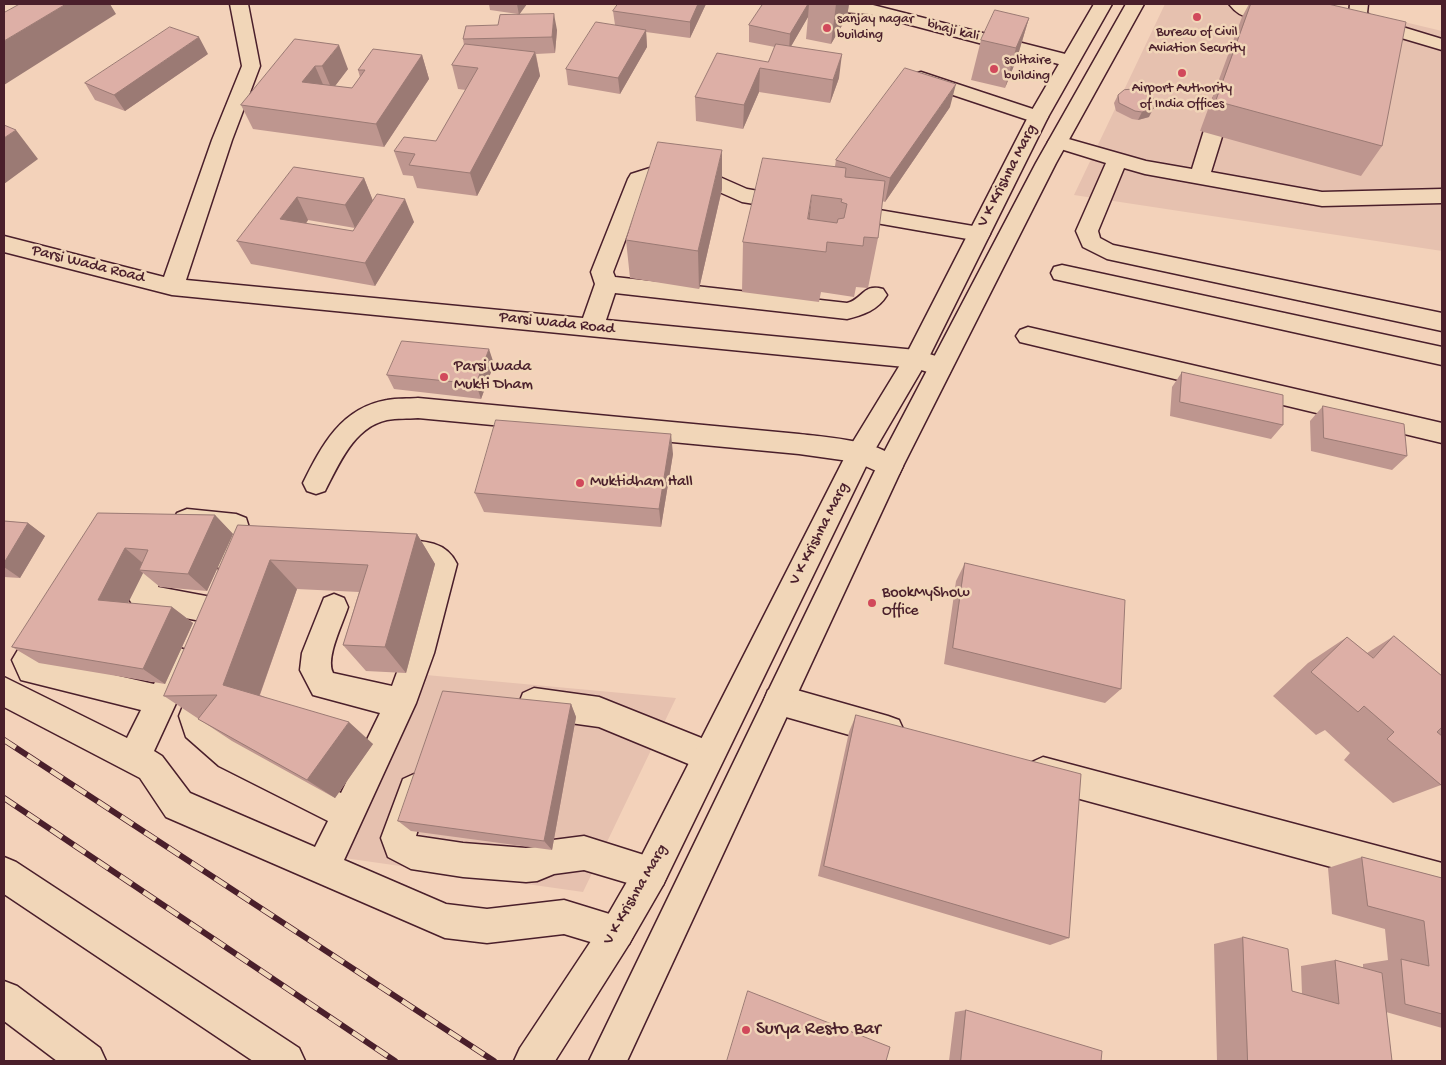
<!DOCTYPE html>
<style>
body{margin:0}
#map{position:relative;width:1446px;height:1065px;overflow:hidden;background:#f3d2ba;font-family:"Gochi Hand",sans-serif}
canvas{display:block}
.frame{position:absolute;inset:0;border:5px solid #4a1f2b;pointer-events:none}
</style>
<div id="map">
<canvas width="1446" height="1065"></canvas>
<div class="frame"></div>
</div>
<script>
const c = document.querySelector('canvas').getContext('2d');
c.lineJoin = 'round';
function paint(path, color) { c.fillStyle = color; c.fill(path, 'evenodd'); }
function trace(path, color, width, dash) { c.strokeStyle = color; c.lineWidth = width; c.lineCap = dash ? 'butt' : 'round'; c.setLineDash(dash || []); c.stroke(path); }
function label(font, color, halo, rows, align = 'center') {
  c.font = font + ' "Gochi Hand",sans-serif'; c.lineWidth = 5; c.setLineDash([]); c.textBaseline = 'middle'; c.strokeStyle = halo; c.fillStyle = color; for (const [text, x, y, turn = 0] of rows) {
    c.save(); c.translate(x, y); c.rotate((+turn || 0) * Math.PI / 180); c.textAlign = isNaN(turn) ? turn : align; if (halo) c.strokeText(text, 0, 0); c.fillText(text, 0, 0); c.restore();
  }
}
paint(new Path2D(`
 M1165,4h164l113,27v220l-368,-56z
 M426,675l250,23 -93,194 -246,-35z`), '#e6c1af');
const minor = new Path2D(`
 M230,4h18l12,62 -28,74 -46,140 397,38 12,-34 -4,-12 37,-93 3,-5 22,-7 69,11 25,11 52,9 3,5 -3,5 -8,2 -49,-8 -25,-11 -63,-10 -7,2 -34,89 2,5 232,26c16,-4 16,-20 36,-14l4,6c-9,15 -24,20 -40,24l-232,-26 -9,27 310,30 33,10 3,7 -3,7 -9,2 -25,-8 -743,-73 -168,-43v-16l160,41 48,-137 30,-74z
 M795,4h74l208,53 2,4 -2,4 -7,2 -201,-53 -65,-5 -6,-1z
 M1229,4h20l10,9 -3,4c-11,2 -20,-4 -27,-13z
 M1350,4h18l-1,9 6,5 69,21v11l-81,-24 -12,-12z
 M921,72l124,41 3,4 -3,4 -7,2 -7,-2 -117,-39 -2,-4 2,-4z
 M1224,92l7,2 3,4 -23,74 111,20 120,-3v14l-120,3 -177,-32 -21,-6 -26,63 2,7 13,7 329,68v18l-335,-72 -24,-12 -7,-16 30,-68 -55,-17 -3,-4 3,-4 7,-2 88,25 46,8 22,-71 3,-4z
 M844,204l135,23 8,2 3,5 -3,5 -8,2 -143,-25 -3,-5 3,-5z
 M1062,265l380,82v18l-388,-86 -3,-6 3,-6z
 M1028,327l414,96v20l-422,-101 -4,-6 4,-6z
 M418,398l381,36c26,3 91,7 104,32l-4,8 -9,3 -34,-15 -57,-8 -381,-36c-10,1 -21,0 -31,2 -33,7 -48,44 -62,71l-9,3 -9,-3 -4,-8c19,-38 38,-75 84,-83 10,-2 21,-1 31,-2z
 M187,509l49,5 10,4 7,22 -14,29 -10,3 -10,-3 -4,-9 10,-20 -1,-4 -37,-3 -10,-4 -4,-8 4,-8z
 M392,540c25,1 53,-2 65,24l-23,89 -18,50 -72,157 102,44 41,5 77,-9 65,20 6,12 -6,12 -12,6 -53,-16 -77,9 -42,-5 -279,-121 -26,-39 -136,-71v-30l123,61 14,-28 -120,-30 -9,-20 26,-44 10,-4 10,4 5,9 -19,34 110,25 15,-32 11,-4 11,4 4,10 -41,89 8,5 28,37 125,54 13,-26 -109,-55 -33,-29 -7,-21 18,-45 11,-4 11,4 4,10 -13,36 31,27 100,49 39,-80 -67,-18 -13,-25 2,-17 22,-55 10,-4 10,4 4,9c-5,16 -23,51 -15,66l59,13 12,-33 24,-85 -4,-2 -32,-2 -10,-3 -4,-9 4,-9z
 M150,561l10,3 4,9 -6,14 48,9 10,4 4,9 -4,9 -10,4 -63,-12 -10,-4 -7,-13 14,-29z
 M779,685l109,31 11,4 5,11 -5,11 -11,4 -109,-31 -11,-5 -4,-10 4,-10z
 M534,688l65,9 120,48 5,11 -5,11 -11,5 -109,-45 -65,-9 -11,-5 -4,-10 4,-10z
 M1043,757l399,106v34l-399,-108 -11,-5 -5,-11 5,-11z
 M414,774l11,5 5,11 -14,46 47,7 63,5 10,-1 17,-7 31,-4 79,25 5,12 -5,12 -12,5 -67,-20 -30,4 -17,7 -11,1 -63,-5 -52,-8 -23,-12 -7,-19 22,-59z
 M4,857l12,5 283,186 6,13h-52l-249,-167z`);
const major = new Path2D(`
 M1094,4h18l-64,113 -120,242 -58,99 -207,427 -34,59 -74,117h-41l6,-13 85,-128 34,-59 212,-416 55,-90 122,-238z
 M1126,4h18l-88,159 -153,303 -276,595h-38l292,-603 155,-295z`);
const highway = new Path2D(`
 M4,981l13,5 83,62 6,13h-49l-53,-40z`);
trace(minor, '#4a1f2b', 3);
trace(major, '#4a1f2b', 3);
trace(highway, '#4a1f2b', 3);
paint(minor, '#f1d6b8');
paint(major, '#f1d6b8');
paint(highway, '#f1d6b8');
const rail = new Path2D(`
 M4,740l490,321
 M4,798l391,263`);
trace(rail, '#4a1f2b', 6);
trace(rail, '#f1d6b8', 4.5, [14]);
paint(new Path2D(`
 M489,4h38l-8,10 38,16 -2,23 -19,1 4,22 -63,120 -60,-8 -4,-12 -10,-1 -9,-24 42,-10 30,-51 -8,-1 -6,-24 12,-20 -1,-6 35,-14 20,-11 -28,-4z
 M706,4l-16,34 -44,-6 1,15 -27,47 -52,-9 -2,-16 49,-44 -2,-14z
 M763,4h86l-2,13 -16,27 -25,-5 2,-22 -17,29 48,32 -9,25 -71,-11 -16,37 -47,-8 -1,-24 73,-35 7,-15 -26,-5v-17z
 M1249,4h79l54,142 -21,30 -161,-45 42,-114z
 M1029,18l-12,40 -12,30 -34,-8 10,-40z
 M295,39l53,30 -13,17 17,2 8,-11 -2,-7 64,-15 7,24 -45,68 -131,-18 -12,-24z
 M208,54l-83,57 -30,-11 -10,-17z
 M1118,95l31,22 -11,3 -6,-1 -16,-8 -2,-8z
 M950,107l-65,95 -3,-1 -4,37 -10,50 -12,-1 -2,10 -33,-5 -2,10 -77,-10 1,-50 92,-76 1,-6z
 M294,167l70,11 9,23 41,21 -39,64 -124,-22 -14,-23zM308,220l47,8 -2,3 -47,-7z
 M722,189l-23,100 -69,-11 -4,-38z
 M494,364l-13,35 -87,-10 -7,-14z
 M1182,372l101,53 -12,14 -101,-23 2,-29z
 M1323,406l84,50 -15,14 -81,-19 -1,-30z
 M673,454l-12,73 -177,-15 -9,-19z
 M98,513l117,2 18,19 -26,57 -47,-4 -17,-14 -15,30 44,4 21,16 -28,61 -126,-21 -27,-16z
 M4,521l24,2 17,13 -25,42 -16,-1z
 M238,525l179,9 18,30 -29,109 -40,-2 -23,-26 16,-53 -62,-3 -37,106 113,49 -38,54 -103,-57 -68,-45z
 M965,563l156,126 -16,14 -161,-39 12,-83z
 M1394,636l48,40v108l-1,1 -48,18 -49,-43 6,-7 -25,-23 -9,5 -43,-39 35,-33 39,-26 20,16z
 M571,704l5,13 -24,133 -141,-19 -13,-10z
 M856,715l213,223 -19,7 -232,-69 31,-144z
 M1362,857l80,21v150l-56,-16 6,49h-175l-3,-117 29,-7 49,54 10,3 -1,-28 34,-6 28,8v-4l25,-4 -3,-31 -53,-15 -4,-46z
 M966,1010l135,51h-152l6,-49z`), '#be968f');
paint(new Path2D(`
 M66,4h44l6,10 -112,71v-44z
 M517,4h10l-8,11z
 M698,4h8l-16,34v-16z
 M808,4h1l-1,13 -19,33 1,-16z
 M836,4h13l-2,13 -16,27z
 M554,14l3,16 -2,23 -3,-16z
 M1029,18l-12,40 -12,30 11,-40z
 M646,30l1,17 -27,47 -2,-16z
 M199,37l9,17 -83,57 -11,-16z
 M339,45l9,24 -16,21 -10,-24z
 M535,52l5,24 -63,120 -7,-23z
 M842,54l-3,24 -9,25 3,-23z
 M422,55l7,24 -45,68 -8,-23z
 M315,66l10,23 -23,-7z
 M760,68l-1,24 -16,37 1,-24z
 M956,84l-6,23 -65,95 5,-24z
 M1153,109l-4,8 -11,3 4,-8z
 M16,130l22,29 -34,25v-46z
 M722,150v39l-23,100 -1,-38z
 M364,178l9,23 -18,27 -10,-23z
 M812,195l-5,51 1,-27z
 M297,197l11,23 -16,22 -12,-23z
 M405,199l9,23 -39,64 -10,-23z
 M489,349l5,15 -13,35 -5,-15z
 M671,434l2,20 -12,73 -2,-18z
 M215,515l18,19 -26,57 -19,-17z
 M28,523l17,13 -25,42 -16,-11v-4z
 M417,534l18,30 -29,109 -21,-26z
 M125,548l21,18 -7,4 4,3 -22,44 -23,-17z
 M270,560l27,29 -42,119 -32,-23z
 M172,607l21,16 -28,61 -22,-15z
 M571,704l5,13 -24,133 -8,-9z
 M349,722l24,22 -38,54 -28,-18z`), '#9b7a74');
const building = new Path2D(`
 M20,4h46l-62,37v-28z
 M618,4h80l-8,18 -77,-11z
 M763,4h45l-18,30 -41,-9z
 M1251,4h77l78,18 -24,124 -166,-45z
 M995,10l34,8 -13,30 -35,-8z
 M554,14l-2,23 -89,2 3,-13 32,-1 2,-10z
 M596,22l50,8 -28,48 -52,-9z
 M170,27l29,10 -85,58 -29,-12z
 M295,39l44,6 -17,21h-7l-13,16 50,6 13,-18h-7l15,-21 49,6 -46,69 -135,-19z
 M465,44l70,8 -65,121 -61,-8 6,-11 -21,-3 10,-14 32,4 42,-73 -26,-3z
 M776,44l66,10 -9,26 -73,-12 -16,37 -49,-8 22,-44 51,9z
 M905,68l51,16 -66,94 -54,-18z
 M1135,89l16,6 5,7 -3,7 -11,3 -7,-1 -16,-8 -1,-8 6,-5z
 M4,125l12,5 -12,8z
 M658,142l64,8 -24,101 -72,-11z
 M763,158l83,10 -1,9 40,4 -7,57 -14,-1 -1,9 -36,-4 -1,10 -83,-10zM812,195l30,4 -1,3 6,2 -3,14 -6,1 -1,4 -29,-4z
 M294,167l70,11 -19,27 -48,-8 -17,22 73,12 24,-37 28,5 -40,64 -128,-22z
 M402,341l87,8 -13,35 -89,-9z
 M1182,372l101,23v30l-103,-23z
 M1323,406l81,18 3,32 -83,-18z
 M496,420l175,14 -12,75 -184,-16z
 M98,513l117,2 -27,59 -49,-4 9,-20 -23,-2 -27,52 74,7 -29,62 -131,-22z
 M4,521l24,2 -24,40z
 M238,525l179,9 -32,113 -42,-2 25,-80 -98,-5 -47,125 126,37 -42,58 -109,-61 19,-24 -53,1z
 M965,563l160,37 -4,89 -168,-41z
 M1394,636l48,40v51l-5,5 5,4v48l-1,1 -54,-46 7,-7 -30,-26 -6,6 -47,-40 36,-35 26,21z
 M443,691l128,13 -27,137 -146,-20z
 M856,715l225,59 -12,164 -245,-72z
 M1362,857l80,21v136l-37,-10 -4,-45 28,7 -5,-45 -56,-15z
 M1243,937l45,12 4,42 47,13 -4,-44 47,13 10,88h-144z
 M748,991l142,56 -4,14h-159z
 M966,1010l136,41 -1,10h-140z`);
paint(building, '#ddafa6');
trace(building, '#9b7a74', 1);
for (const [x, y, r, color] of [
 [1197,17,5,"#d1495b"],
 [827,28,5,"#d1495b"],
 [994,69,5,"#d1495b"],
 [1182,73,5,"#d1495b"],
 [444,377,5,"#d1495b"],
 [580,483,5,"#d1495b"],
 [872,603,5,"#d1495b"],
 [746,1030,5,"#d1495b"]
]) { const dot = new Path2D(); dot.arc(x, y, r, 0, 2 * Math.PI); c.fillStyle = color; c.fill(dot); trace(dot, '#f1d6b8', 2); }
label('14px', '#4a1f2b', '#f1d6b8', [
 ["sanjay nagar",837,20],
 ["building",837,36],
 ["Bureau of Civil",1197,33,"center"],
 ["Aviation Security",1197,49,"center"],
 ["solitaire",1004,61],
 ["building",1004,77],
 ["Airport Authority",1182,89,"center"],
 ["of India Offices",1182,105,"center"]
], 'left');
label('14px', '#4a1f2b', '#f1d6b8', [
 ["bhaji kali",953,31,14]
]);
label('16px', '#4a1f2b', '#f1d6b8', [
 ["V K Krishna Marg",1008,176,-63],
 ["Parsi Wada Road",88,265,14],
 ["Parsi Wada Road",557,324,6],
 ["V K Krishna Marg",820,534,-63],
 ["V K Krishna Marg",636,895,-60]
]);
label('16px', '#4a1f2b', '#f1d6b8', [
 ["Parsi Wada",454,368],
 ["Mukti Dham",454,386],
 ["Muktidham Hall",590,483],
 ["BookMyShow",882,594],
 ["Office",882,612]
], 'left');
label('19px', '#4a1f2b', '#f1d6b8', [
 ["Surya Resto Bar",756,1030]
], 'left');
</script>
